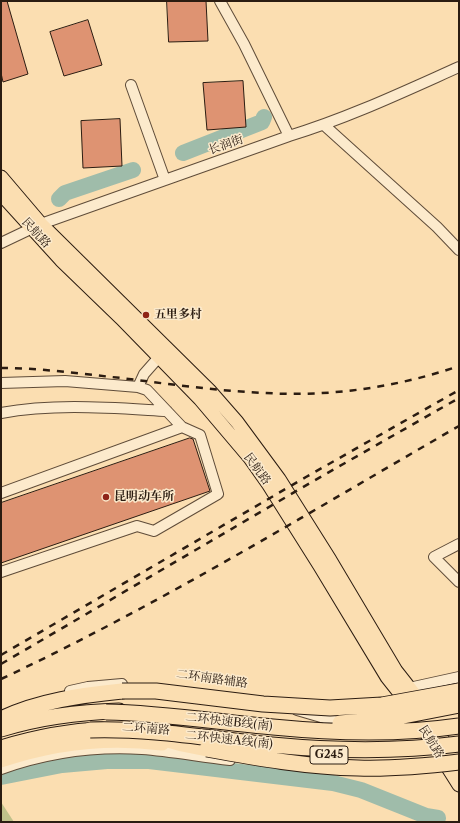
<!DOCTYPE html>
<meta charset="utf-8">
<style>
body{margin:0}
#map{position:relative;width:460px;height:823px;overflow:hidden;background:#fbdeb1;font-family:"Libre Caslon Text",serif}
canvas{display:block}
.frame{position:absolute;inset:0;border:2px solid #2b1c11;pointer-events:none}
</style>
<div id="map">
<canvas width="460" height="823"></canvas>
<div class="frame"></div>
</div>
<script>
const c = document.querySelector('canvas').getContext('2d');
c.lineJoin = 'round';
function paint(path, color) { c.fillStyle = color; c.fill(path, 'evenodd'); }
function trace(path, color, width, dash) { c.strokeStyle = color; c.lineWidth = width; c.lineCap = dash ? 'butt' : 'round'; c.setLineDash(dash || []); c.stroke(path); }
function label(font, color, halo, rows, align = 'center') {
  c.font = font + ' "Libre Caslon Text","Noto Serif SC",serif'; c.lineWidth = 3; c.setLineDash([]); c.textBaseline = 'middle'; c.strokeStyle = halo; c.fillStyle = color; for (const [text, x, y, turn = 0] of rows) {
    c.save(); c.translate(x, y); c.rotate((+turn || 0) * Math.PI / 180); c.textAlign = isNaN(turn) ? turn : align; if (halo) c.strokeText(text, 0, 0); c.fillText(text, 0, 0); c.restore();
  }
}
paint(new Path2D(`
 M1,802l13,20h-13z`), '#c0c18a');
trace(new Path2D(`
 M183,153l79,-31 2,-5
 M59,199l6,-6 68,-23
 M1,777l61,-12 45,-4h42l184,22 28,7 65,26 12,2`), '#9fbcaa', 16);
const building = new Path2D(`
 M1,1h6l21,73 -25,8 -2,-9z
 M167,1h39l2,40 -39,1z
 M88,20l14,45 -38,11 -14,-44z
 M243,81l3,46 -39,3 -4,-47z
 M120,119l2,47 -39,2 -2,-47z
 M190,438l3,1 17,52 -209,72v-60z`);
paint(building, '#de9372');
trace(building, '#2b1c11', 1);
const minor = new Path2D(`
 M220,1l24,43 45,92
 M131,85l34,95
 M324,125l113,102 22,23
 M1,243l40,-19 248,-88c59,-18 114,-44 170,-69
 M1,383l64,-2 73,6 9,3 35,37 18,8 18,59 -64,37 -17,-5 -136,46
 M138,387l6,-13 15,-17
 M1,413c54,-10 111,-5 166,-2
 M1,493l181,-66
 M459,544l-25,13 25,25
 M409,688l50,-11
 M70,691l18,-4 34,-3
 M297,710l48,14
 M1,769c45,-16 93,-23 141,-20 29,2 59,8 88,11`);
const major = new Path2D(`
 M1,177l40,47 168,166 28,32 42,57 51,81 66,111 22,28 41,68
 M1,194l60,66 60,58 79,81 50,59 19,27 51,81 67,111 19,24 53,84
 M423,722l36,-7
 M333,755c38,5 76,4 114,-1`);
const highway = new Path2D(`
 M1,719c37,-18 81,-24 121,-28
 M1,729c39,-12 77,-17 118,-18
 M151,735l31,9 25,5
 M1,748c33,-10 66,-17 101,-18
 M1,760c53,-18 106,-24 161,-17`);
trace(minor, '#5f4c39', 12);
trace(major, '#2b1c11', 15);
trace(highway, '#2b1c11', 17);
trace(minor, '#fceacc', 10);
trace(major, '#fbdeb1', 13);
trace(highway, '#fbdeb1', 15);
trace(new Path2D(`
 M1,368c40,0 81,6 120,10 48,6 96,13 145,15 65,4 132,-6 193,-27
 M1,655l305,-178 153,-87
 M1,664l309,-181 149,-85
 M1,679c158,-74 307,-166 458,-253`), '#2b1c11', 2.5, [7, 7]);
const highwayBridge = new Path2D(`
 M122,691h34l107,13 67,4 52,-3 77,-14
 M106,712c57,1 112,10 167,15 62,6 124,8 186,-1
 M340,723l48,-4 71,-14
 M90,730c61,-2 121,9 182,15 63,6 124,7 187,-1
 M207,749c50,9 100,18 151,19 34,1 68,-2 101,-6`);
trace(highwayBridge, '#2b1c11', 17, []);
trace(highwayBridge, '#fbdeb1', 15);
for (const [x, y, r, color] of [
 [146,315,4,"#8f2418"],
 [106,497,4,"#8f2418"]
]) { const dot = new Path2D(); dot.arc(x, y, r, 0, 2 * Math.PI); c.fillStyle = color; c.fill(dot); trace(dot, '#fceacc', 1.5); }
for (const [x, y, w] of [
 [329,755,38]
]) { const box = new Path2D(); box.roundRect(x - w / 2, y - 9, w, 18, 3); c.fillStyle = '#fceacc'; c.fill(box); trace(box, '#2b1c11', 1); }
label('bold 11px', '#2b1c11', null, [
 ["G245",329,755]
]);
label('12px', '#2b1c11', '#fceacc', [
 ["长润街",226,145,-19],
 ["民航路",36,233,47],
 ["民航路",257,469,53],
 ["二环南路辅路",212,679,8],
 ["二环快速B线(南)",229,722,6],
 ["二环南路",146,729,4],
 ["二环快速A线(南)",229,740,6],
 ["民航路",431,742,58]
]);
label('bold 12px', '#2b1c11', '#fceacc', [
 ["五里多村",154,315],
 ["昆明动车所",114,497]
], 'left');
</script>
